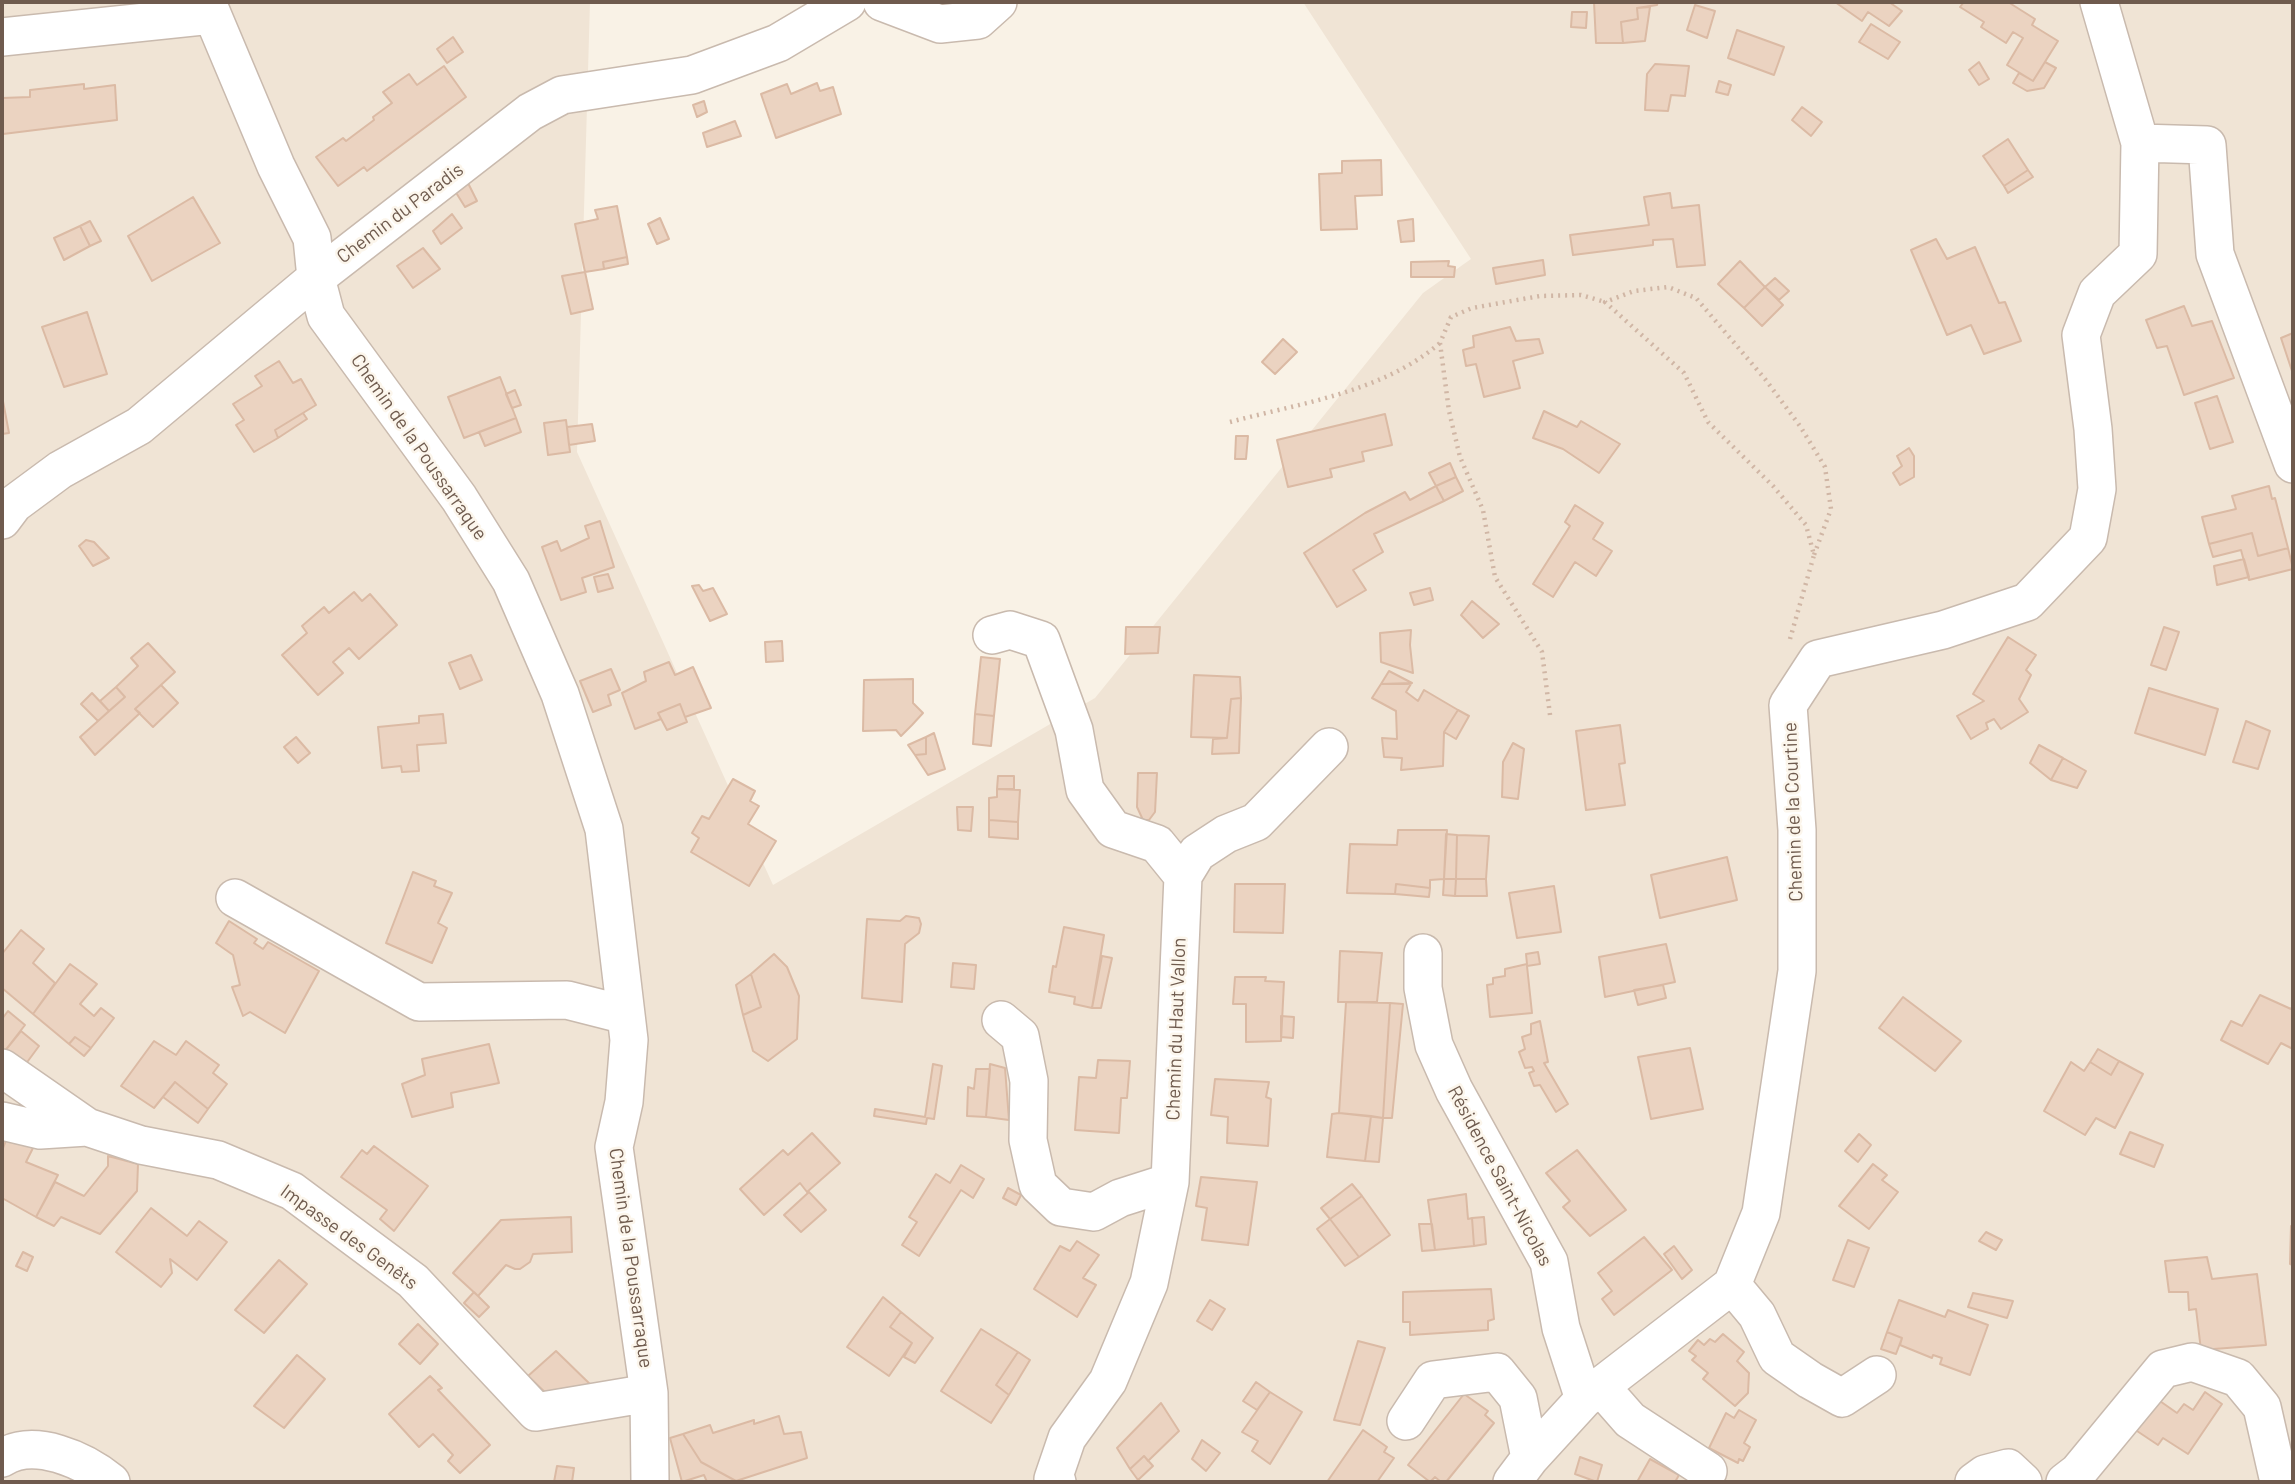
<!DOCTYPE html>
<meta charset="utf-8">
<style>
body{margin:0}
#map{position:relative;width:2295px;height:1484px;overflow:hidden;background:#f9f2e6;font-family:Barlow,sans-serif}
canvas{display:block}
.frame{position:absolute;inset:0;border:4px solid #6f5b4e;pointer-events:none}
</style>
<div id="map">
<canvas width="2295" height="1484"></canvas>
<div class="frame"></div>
</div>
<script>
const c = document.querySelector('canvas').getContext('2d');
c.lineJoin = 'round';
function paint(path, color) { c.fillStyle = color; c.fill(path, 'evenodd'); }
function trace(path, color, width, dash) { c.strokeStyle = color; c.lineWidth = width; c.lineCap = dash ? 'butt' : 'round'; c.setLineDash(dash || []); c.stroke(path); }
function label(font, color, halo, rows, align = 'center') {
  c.font = font + ' Barlow,sans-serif'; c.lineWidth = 5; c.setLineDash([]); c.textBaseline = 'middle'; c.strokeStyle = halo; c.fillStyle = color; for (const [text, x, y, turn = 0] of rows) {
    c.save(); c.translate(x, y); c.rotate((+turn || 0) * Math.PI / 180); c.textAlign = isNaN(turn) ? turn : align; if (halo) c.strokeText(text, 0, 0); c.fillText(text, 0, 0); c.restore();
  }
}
paint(new Path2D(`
 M2,2h588l-13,450 196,433 322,-187 328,-405 48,-34 -168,-257h990v1480h-2291z`), '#f0e4d5');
const building = new Path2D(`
 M1594,2h64l-1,3 -20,3 1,11 -17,3 2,21h-27z
 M1835,2h54l13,9 -13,15 -21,-14 -6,9z
 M1964,2h44l27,17 -3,6 26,16 -25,40 -26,-16 16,-27 -10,-6 -7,11 -25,-16 3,-5 -24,-15z
 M1695,5l20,6 -8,27 -20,-8z
 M1650,7l-5,34 -22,2 -2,-21 17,-3 -1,-11z
 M1572,12h15l-1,16 -15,-1z
 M1871,24l29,18 -12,17 -29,-17z
 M1737,30l47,17 -10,28 -46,-17z
 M453,37l10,15 -16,11 -10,-14z
 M1979,62l10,17 -10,6 -10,-15z
 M2045,62l11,6 -12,20 -17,3 -14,-8 6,-10 14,8z
 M1655,64l34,2 -4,30 -14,-1 -3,16 -23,-1 2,-36z
 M444,66l22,31 -99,74 -3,-4 -26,19 -22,-29 27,-19 3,3 28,-21 -1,-3 19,-14 -9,-11 26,-18 8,11z
 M1719,81l12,4 -3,10 -12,-3z
 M817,83l3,8 13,-4 8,27 -65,24 -15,-44 26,-10 4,10z
 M84,84v5l31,-4 2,35 -114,14 -1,-36 28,-1v-7z
 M704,101l3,11 -10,5 -4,-12z
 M1802,107l20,15 -11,14 -19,-16z
 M735,121l6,15 -34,11 -4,-14z
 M2008,139l20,31 -24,16 -21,-30z
 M1381,160l1,35 -27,1 2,33 -36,1 -2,-56 23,-1v-12z
 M2028,170l5,7 -25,16 -4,-7z
 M463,173l14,28 -12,6 -15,-24z
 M1670,193l2,15 27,-3 6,60 -28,2 -4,-28 -20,1v5l-80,10 -3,-20 79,-10 -5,-28z
 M193,197l27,46 -68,38 -24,-45z
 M617,206l10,51 -24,5 1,7 -19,3 -10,-48 23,-5 -3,-9z
 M452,214l10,14 -21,16 -8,-13z
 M660,218l9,21 -12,5 -9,-20z
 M1413,219l1,22 -13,1 -3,-21z
 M90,221l11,20 -11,5 -10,-20z
 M80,226l10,20 -26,14 -10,-22z
 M1936,239l11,20 28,-12 24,56 6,-1 16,39 -37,13 -13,-29 -24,10 -36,-85z
 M423,248l17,21 -27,19 -16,-22z
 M627,257l1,7 -24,5 -1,-7z
 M1543,260l2,15 -49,9 -3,-16z
 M1449,261l-1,5 7,1 -1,10h-43v-15z
 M1740,261l25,26 -21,21 -26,-24z
 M585,272l8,37 -22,5 -9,-38z
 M1775,278l14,13 -10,9 -14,-13z
 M1765,287l18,18 -21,21 -18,-18z
 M2184,306l8,20 20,-5 22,57 -50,17 -17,-49 -10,2 -11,-28z
 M87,312l20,62 -43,13 -22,-60z
 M1510,327l6,14 23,-2 4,14 -30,8 7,27 -36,9 -8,-33 -10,2 -3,-16 11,-3 -1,-11z
 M2293,333v41l-12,-36z
 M1283,339l14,13 -22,22 -13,-12z
 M279,361l14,22 8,-4 15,26 -41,25 3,8 -24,14 -18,-27 8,-5 -11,-16 29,-18 -7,-10z
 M500,377l16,41 -52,20 -16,-41z
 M515,390l6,15 -9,3 -6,-14z
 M2,396l7,37 -7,1z
 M2217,396l16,46 -23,7 -15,-46z
 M1544,411l33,16 4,-6 39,23 -21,29 -36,-24 -30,-11z
 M303,413l4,6 -29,19 -3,-8z
 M1385,414l7,31 -30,7 2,9 -34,8 2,8 -44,10 -11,-47z
 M516,418l5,14 -36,14 -6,-14z
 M566,420l4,32 -22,3 -4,-32z
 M592,424l3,17 -26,4 -2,-18z
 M1236,436h12l-2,23h-11z
 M1909,448l5,8v21l-14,8 -7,-12 9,-7 -5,-10z
 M1450,463l6,14 -20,9 -7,-13z
 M1456,477l7,14 -19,10 -8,-15z
 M1436,486l8,15 -70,33 9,18 -30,18 13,20 -29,17 -33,-54 61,-40 40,-21 5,8z
 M2269,486l3,13 3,-1 13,50 -30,8 -6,-23 -43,11 -7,-27 34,-8 -4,-13z
 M1575,505l28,18 -10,16 19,12 -16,25 -21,-14 -22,35 -20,-13 37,-58 -5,-4z
 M600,521l14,46 -32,11 4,14 -25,8 -19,-53 15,-6 4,10 28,-13 -4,-12z
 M2252,533l6,23 30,-8 5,21 -44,11 -8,-30 -28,7 -4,-13z
 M86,540l8,2 15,16 -16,8 -14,-20z
 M2244,559l5,18 -32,8 -3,-19z
 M608,574l5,14 -15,4 -4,-15z
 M699,585l4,6 10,-3 14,26 -17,7 -18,-35z
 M1430,588l3,12 -19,5 -4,-12z
 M354,592l8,9 8,-7 27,31 -38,34 -10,-11 -16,14 10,11 -25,22 -36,-40 25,-22 -5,-7 22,-19 5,6z
 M1472,601l27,23 -16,14 -22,-23z
 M1126,627h34l-2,26 -33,1z
 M2164,627l15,5 -13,38 -15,-5z
 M1411,630l-1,15 3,28 -32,-11 -1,-29z
 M2008,637l28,18 -10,15 5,5 -12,24 9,13 -27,17 -7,-10 -8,4 2,6 -17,10 -14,-23 27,-15 -11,-7z
 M782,641l1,20 -17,1 -1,-20z
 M148,643l27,29 -40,37 5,4 -45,42 -15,-18 45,-40 -9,-10 22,-21 -7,-8z
 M471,655l11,25 -22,9 -11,-26z
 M981,657l19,2 -6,57 -19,-2z
 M669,662l6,13 18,-8 18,41 -26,9 -5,-13 -22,9 3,6 -26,10 -13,-36 24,-12 -2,-9z
 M611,669l9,21 -12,5 3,10 -18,7 -13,-31z
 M1389,671l23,12 -31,1z
 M1194,675l46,2 1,21 -10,1 -4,39 -36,-1z
 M913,679v24l10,10 -11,12 -11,11 -5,-6 -33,1 1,-51z
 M1381,684h30l-5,8 12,9 6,-11 34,20 -14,22 -1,34 -42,4 1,-12 -18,-1 -2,-19 15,1 -1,-28 -24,-13z
 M161,685l17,18 -25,24 -18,-18z
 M116,687l9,10 -16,14 -9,-10z
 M2149,688l69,21 -13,46 -70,-22z
 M92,693l17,18 -11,10 -17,-17z
 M1241,698l-2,55 -27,1 1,-15 14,-1 4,-39z
 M680,704l7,18 -20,8 -9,-17z
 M1458,710l11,6 -13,23 -12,-7z
 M443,714l3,29 -29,2 2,26 -17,1 -1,-6 -19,2 -4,-41 41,-4v-7z
 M975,714l19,2 -3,30 -18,-2z
 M2246,721l24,10 -12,38 -25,-7z
 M1620,725l5,38 -6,1 6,41 -39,5 -10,-79z
 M934,733l11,36 -17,6 -13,-20 11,-1v-17z
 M296,737l14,16 -12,10 -14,-16z
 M926,737v17l-11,1 -7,-10z
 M1513,743l11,6 -6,50 -16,-2 1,-35z
 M2039,745l24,13 -12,22 -21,-17z
 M2063,758l23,13 -9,17 -26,-8z
 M1138,773h19l-2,39 -6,8h-6l-6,-13z
 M998,776h16v13h-17z
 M733,779l22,12 -5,10 9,5 -11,18 28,17 -27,45 -58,-34 8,-14 -7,-5 10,-17 7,3z
 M997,789l23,1 -2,32 -29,-2v-22l8,-1z
 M957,807h16l-2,24 -13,-1z
 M989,820l29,2v17l-29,-2z
 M1398,830h49l-3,49 -14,1v8l-34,-4 -1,10 -48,-1 3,-49 47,1z
 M1446,834l11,1 -1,44h-12z
 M1457,835l32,1 -3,43h-30z
 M1727,857l10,43 -77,18 -9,-43z
 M413,872l23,9 -2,5 18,7 -14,30 9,5 -15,35 -46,-20z
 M1444,879h12l-1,17 -12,-1z
 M1456,879h30l1,17h-32z
 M1235,884h50l-2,49 -49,-1z
 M1396,884l34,4 -1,9 -34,-3z
 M1554,886l7,46 -44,6 -8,-45z
 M906,916l13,2 2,6 -2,9 -14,11 -3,58 -40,-4 5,-79 33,2z
 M229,921l28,18 -3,4 9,6 5,-7 51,29 -34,62 -35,-21 -7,4 -11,-29 8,-2 -7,-30 -17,-12z
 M1064,927l40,8 -12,73 -18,-4 1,-7 -26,-5 4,-26 3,1z
 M21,930l23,19 -11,14 22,20 -22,31 -31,-26v-34z
 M1666,944l9,38 -70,15 -6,-40z
 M1340,951l42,2 -5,49h-39z
 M1538,952l2,12 -13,2 5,47 -42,4 -3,-32 6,-1v-6l12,-2v-7l22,-5 -1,-10z
 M774,954l13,13 12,29 -2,43 -29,22 -15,-10 -10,-36 18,-8 -10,-33z
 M1102,956l10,2 -11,50h-9z
 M953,963l23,2 -2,24 -23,-2z
 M70,964l27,20 -17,20 14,12 7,-8 13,10 -23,30 -16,-11 -6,7 -36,-30z
 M751,974l10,33 -18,8 -7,-30z
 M1235,977h31l-1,4 19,1 -3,59 -35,1v-38h-13z
 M1663,985l3,13 -28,7 -4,-15z
 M2260,995l31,14 2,-4v44l-12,-6 -13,21 -47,-24 10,-19 11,5z
 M1903,997l58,44 -26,30 -56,-43z
 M1346,1002l44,1 -7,115 -44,-5z
 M1390,1003l13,1 -11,114h-9z
 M8,1011l17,14 -21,27 -2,-2v-31z
 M1281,1016l13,1 -1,21 -12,-1z
 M1540,1021l8,41 -4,1 24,41 -12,8 -16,-27 -6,1 -5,-13 5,-2 -2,-4 -7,1 -6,-16 6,-3 -3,-12 9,-3v-10z
 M21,1031l18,15 -14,19 -21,-13z
 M75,1037l16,11 -7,8 -15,-12z
 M154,1041l22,14 10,-14 33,24 -6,8 14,11 -19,25 -33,-27 -21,26 -33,-22z
 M489,1044l10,39 -48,10 2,14 -41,10 -10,-33 23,-9 -3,-16z
 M1690,1048l13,61 -52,10 -13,-62z
 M2098,1049l21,12 -8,14 -21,-13z
 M1098,1060l32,1 -3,37h-6l-2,35 -44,-3 4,-53 17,1z
 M2119,1061l24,13 -28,54 -19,-10 -11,17 -41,-24 27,-49 13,9 6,-9 21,13z
 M933,1064l9,2 -8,53 -7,-1 -1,6 -52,-8 1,-7 50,8z
 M990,1064l15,4 4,52 -23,-3z
 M976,1069h14l-4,48 -19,-1 1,-29 6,2z
 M1215,1079l54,3 -3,15 5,2 -3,47 -41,-3 1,-26 -17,-2z
 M175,1082l33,27 -10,14 -35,-26z
 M1339,1113l32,3 -6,45 -38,-4 5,-43z
 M1371,1116l12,2 -4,44 -14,-1z
 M9,1132l29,6 -12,24 32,13 -22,42 -34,-19v-47z
 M2130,1132l33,13 -9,22 -34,-13z
 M812,1133l28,30 -33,29 -7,-9 -36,32 -24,-26 43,-39 5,5z
 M1859,1134l12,11 -13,17 -13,-11z
 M374,1146l54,40 -34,45 -14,-12 7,-9 -46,-33 21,-27 5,4z
 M1577,1150l49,60 -36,26 -27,-29 7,-6 -24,-28z
 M108,1156l30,8 -1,27 -37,43 -39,-17 -7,9 -18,-9 19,-35 29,14 24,-30z
 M1873,1164l14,11 -5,5 16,12 -29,37 -30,-23z
 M961,1165l23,14 -11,19 -12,-8 -42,66 -17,-11 15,-23 -8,-5 27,-43 14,9z
 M1201,1177l56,5 -9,63 -46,-5 5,-32 -11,-2z
 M1352,1184l10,12 -32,23 -9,-11z
 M1008,1188l13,7 -5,10 -13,-7z
 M809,1192l17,18 -25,22 -17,-17z
 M1466,1194l2,25 4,-1 2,28 -39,4 -7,-50z
 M1362,1196l28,39 -31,22 -29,-38z
 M151,1208l36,28 12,-15 28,21 -30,38 -27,-21 2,14 -11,14 -45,-35z
 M571,1217l1,35 -39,2 -3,8 -10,7h-5l-9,-4 -28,31 -25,-23 48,-53z
 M1484,1217l2,27 -12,2 -2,-28z
 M1330,1219l29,38 -14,9 -28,-37z
 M1419,1224h13l3,26 -13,1z
 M2291,1226h2v39l-3,-1z
 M1986,1232l16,8 -6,10 -17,-9z
 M1644,1237l28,33 -58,45 -12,-16 10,-8 -14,-18z
 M1848,1240l21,8 -15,39 -21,-7z
 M1077,1241l22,14 -16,23 13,7 -19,32 -43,-28 26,-43 10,5z
 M1674,1246l18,24 -10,9 -18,-25z
 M23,1252l10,5 -6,14 -11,-5z
 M2207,1257l5,22 45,-5 9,71 -65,5 -5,-41 -7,1 -1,-18h-19l-4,-31z
 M279,1260l28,24 -43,49 -29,-23z
 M1491,1289l3,30 -6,2v9l-78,5v-13h-7v-30z
 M474,1292l15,15 -10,10 -15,-14z
 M1973,1293l40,8 -6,17 -39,-11z
 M883,1297l18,15 -11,15 22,16 -23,33 -42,-29z
 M1210,1300l15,9 -13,21 -15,-9z
 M1899,1300l46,17 3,-7 40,15 -18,50 -30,-11 2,-6 -9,-3 -1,3 -32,-13 2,-7 -15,-6z
 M901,1312l32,26 -18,25 -11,-6 8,-14 -22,-16z
 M418,1324l20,20 -18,20 -21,-20z
 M981,1329l37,23 -22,33 13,10 -18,28 -50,-32z
 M1887,1332l15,6 -6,16 -15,-5z
 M1723,1334l21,18 -7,9 12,12 -1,20 -13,13 -32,-27 5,-6 -16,-13 4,-4 -7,-5 9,-11 6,5 6,-6 5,3z
 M1358,1341l27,7 -25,77 -26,-5z
 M556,1351l37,36 -43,10 -22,-21z
 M1018,1352l12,8 -21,35 -13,-10z
 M297,1355l28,24 -41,49 -30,-22z
 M430,1376l12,12 -4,2 52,55 -30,28 -12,-12 5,-6 -20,-21 -14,13 -30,-33z
 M1256,1382l14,10 -13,18 -14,-9z
 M1270,1392l32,20 -32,52 -18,-13 6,-10 -16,-9z
 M2205,1392l17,12 -34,50 -25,-16 -5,7 -24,-16 23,-30 20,14 7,-9 9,6z
 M1464,1394l24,17 -3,4 9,8 -48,59h-5l-6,-5 -5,5 -22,-17z
 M1161,1403l18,28 -31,30 -4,-5 -14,13 -13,-21z
 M1739,1410l17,10 -12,23 6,4 -7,14 -4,-2 -1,4 -29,-15 17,-35 8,5z
 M779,1416l5,18 17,-2 6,26 -71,23 -35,-19 -18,-28 27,-9 3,8 41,-13v4z
 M1363,1430l24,17 -3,5 10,6 -17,24h-50z
 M683,1434l18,28 35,19 -29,1 -3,-7 -22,7 -12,-44z
 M1202,1440l18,13 -14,18 -14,-12z
 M1144,1456l9,10 -15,14 -8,-11z
 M1580,1457l22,8 -5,17 -22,-8z
 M1650,1459l29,16 -4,7h-38z
 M557,1466l17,2 -2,14h-18z`);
paint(building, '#ebd3c1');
trace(building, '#dbbaa4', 2);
const minor = new Path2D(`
 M207,2l69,164 36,72 4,40 10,38 133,182 52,83 49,113 44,135 25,211 -5,62 -10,45 35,246 1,89
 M882,2l58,22 38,-4 20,-18
 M2,37l210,-22
 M2140,143l67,2 8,109 78,210
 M2,520l12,-16 46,-34 79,-44 177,-148 214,-166 32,-17 130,-20 86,-32 69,-41
 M992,635l18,-5 31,10 33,90 11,60 28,39 44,15 26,32 -13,306 -21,101 -41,98 -41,57 -14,41 4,3
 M1183,876l14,-23 29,-19 30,-12 73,-75
 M235,898l184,104 148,-2 59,15
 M1423,953v35l11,57 20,45 95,172 12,66 23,71
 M1001,1020l19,16 9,45 -1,59 10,45 23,22 33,5 26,-14 50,-16
 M2,1068l85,59 54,18 77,15 74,31 121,90 123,131 113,-19
 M2,1121l38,9 47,-3
 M1732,1285l25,30 20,42 33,23 32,18 35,-23
 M1601,1387l29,33 78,51
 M1406,1421l27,-41 64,-8 21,26 12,60
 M2,1458c32,-21 82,2 109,24
 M1512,1482l18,-24 54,-59 148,-114 29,-72 36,-242v-141l-9,-125 30,-46 125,-29 84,-28 61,-64 9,-49 -4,-60 -12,-94 16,-42 41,-39 2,-111 -41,-141
 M1974,1482l11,-8 23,-6 15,14
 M2065,1482l13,-10 85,-103 29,-7 46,16 24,29 17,75`);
trace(minor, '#c9baae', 40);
trace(new Path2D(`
 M1230,422c71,-19 153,-30 210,-79
 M1790,639l24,-84 -8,-30 -33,-39 -65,-64 -24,-49 -79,-71 29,-11 34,-4 28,11 69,81 35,47 25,41 6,42 -17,46
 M1550,715l-8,-63 -47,-75 -12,-67 -23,-53 -11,-46 -9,-68 11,-26 21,-9 68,-12 41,-1 24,7`), '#d0b6a5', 4.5, [2, 5]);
trace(minor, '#fff', 37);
label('19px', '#6f5b4e', '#fcf6ec', [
 ["Chemin du Paradis",400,213,-37],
 ["Chemin de la Poussarraque",419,447,55],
 ["Chemin de la Courtine",1793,812,-92],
 ["Chemin du Haut Vallon",1176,1029,-88],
 ["Résidence Saint-Nicolas",1500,1176,62],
 ["Impasse des Genêts",349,1237,36],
 ["Chemin de la Poussarraque",631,1258,82]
]);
</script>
